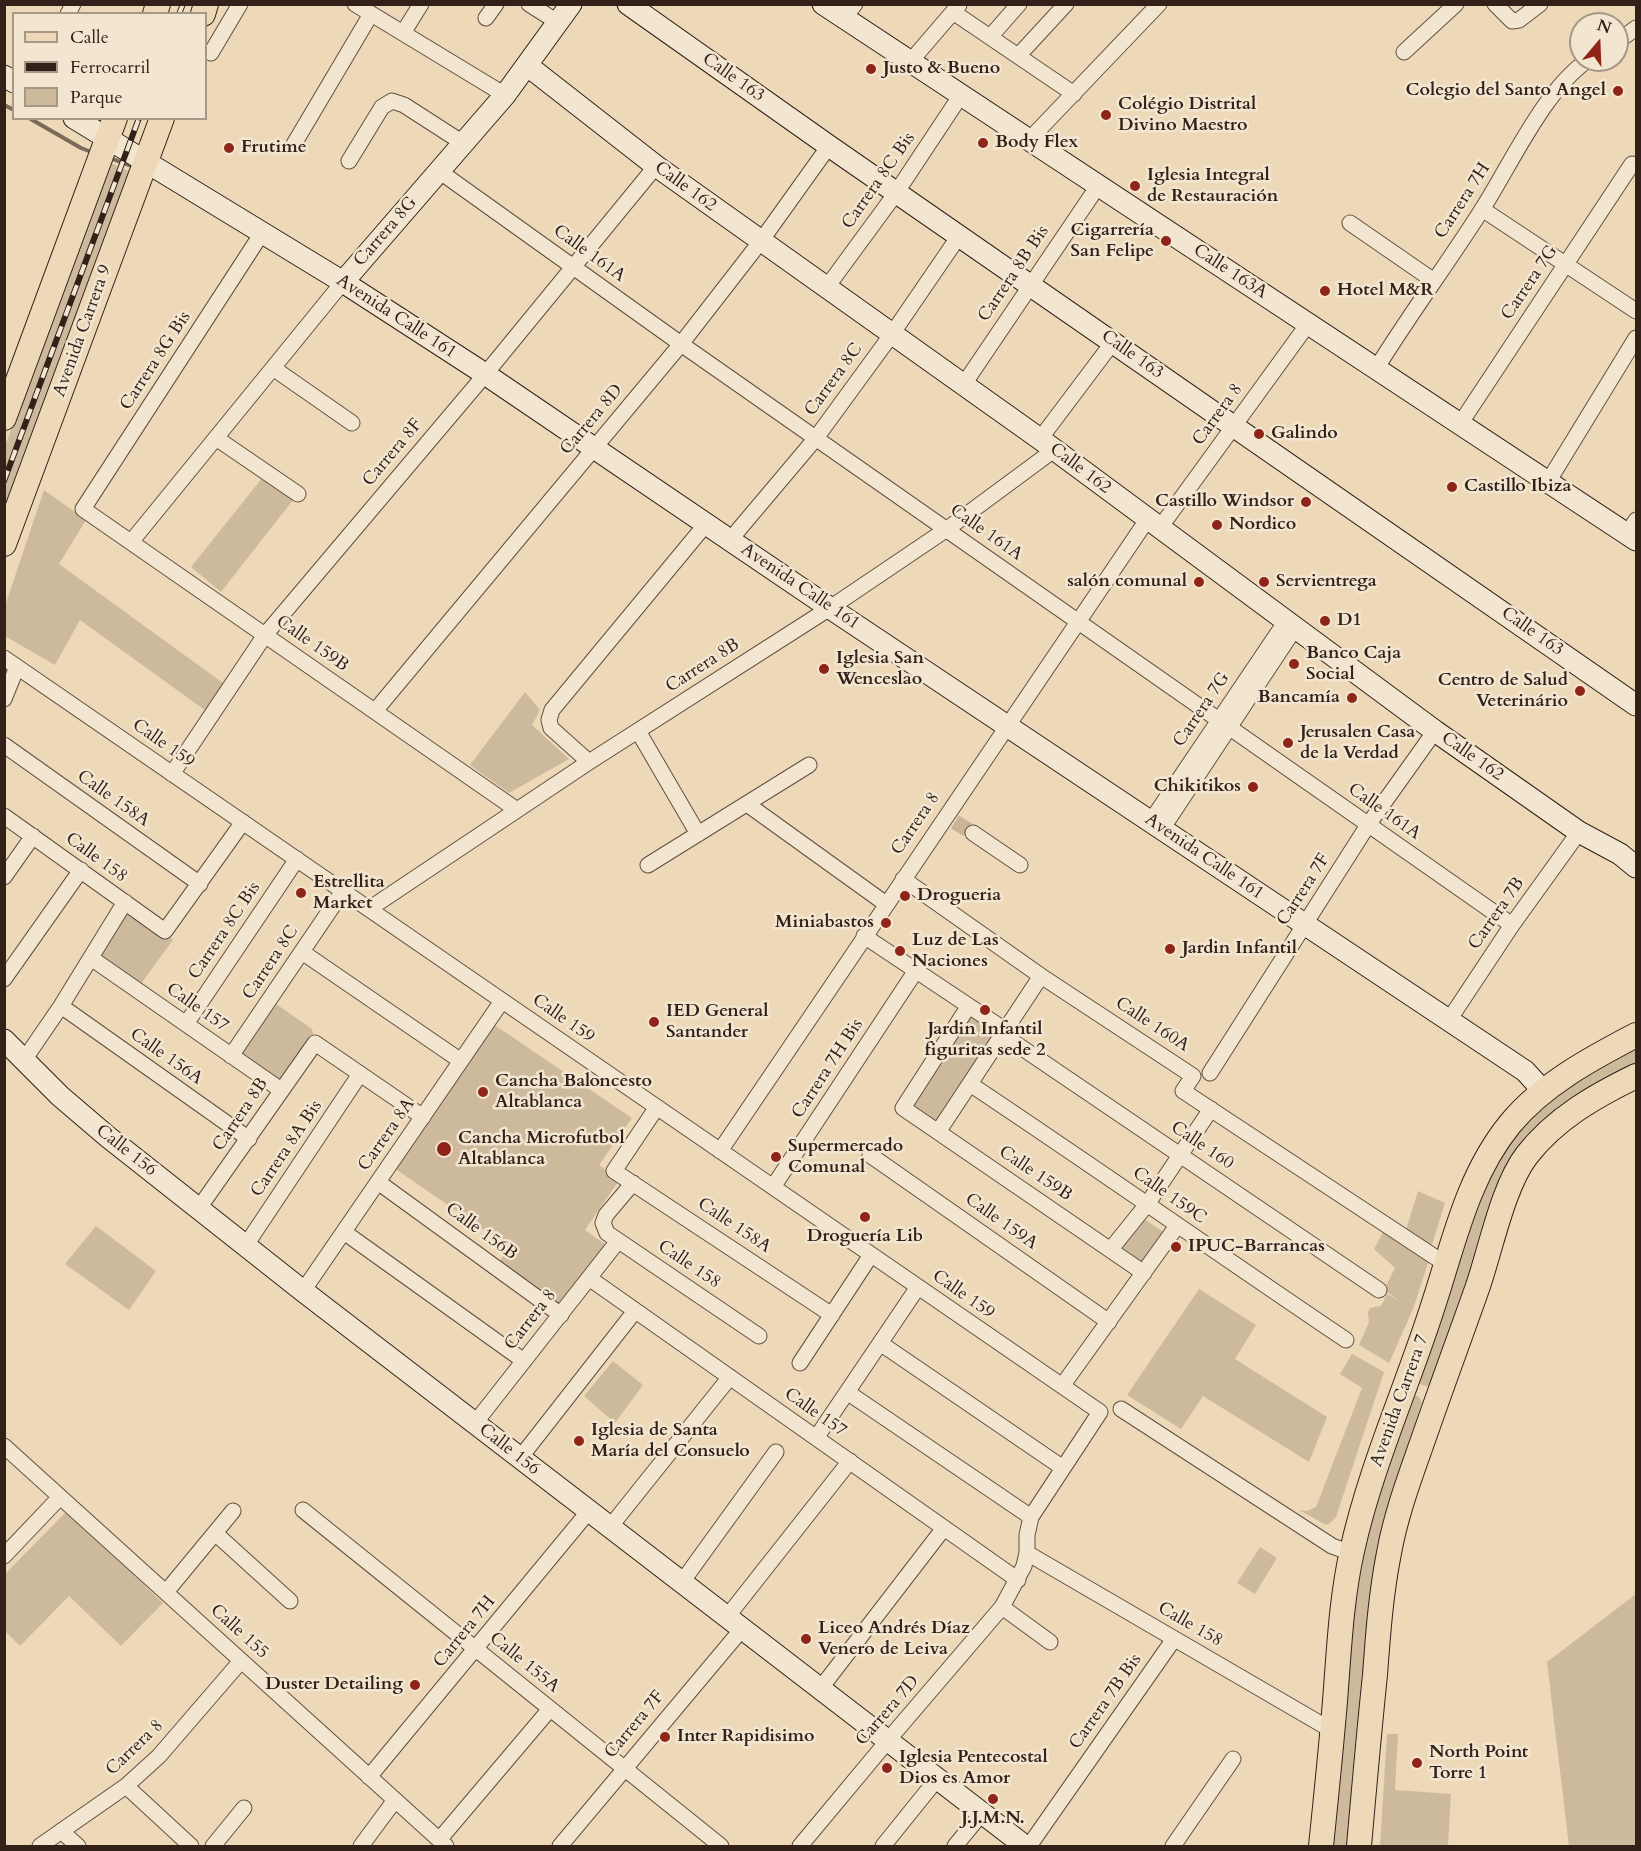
<!DOCTYPE html>
<meta charset="utf-8">
<style>
body{margin:0}
#map{position:relative;width:1641px;height:1851px;overflow:hidden;background:#edd9b8;font-family:Cardo,serif}
canvas{display:block}
.frame{position:absolute;inset:0;border:6px solid #322019;pointer-events:none}
.legend{position:absolute;left:12px;top:12px;width:195px;height:108px;box-sizing:border-box;background:#f3e6d1;border:2px solid #a69787;margin:0;padding:8px 10px;list-style:none;font-size:18px;color:#322019}
.legend li{display:flex;align-items:center;gap:12px;height:30px}
.legend b{width:30px;border:2px solid #a69787}
.north{position:absolute;left:1569px;top:12px;width:60px;height:60px;box-sizing:border-box;background:#f3e6d1;border:2px solid #a69787;border-radius:50%;rotate:19deg;font-size:16px;font-weight:700;line-height:24px;text-align:center;color:#322019}
.north::after{content:'';display:block;margin:auto;width:21px;height:27px;background:#8f2418;clip-path:polygon(50% 0,100% 100%,50% 72%,0 100%)}
</style>
<div id="map">
<canvas width="1641" height="1851"></canvas>
<div class="frame"></div>
<ul class="legend">
<li><b style="height:8px;background:#edd9b8"></b>Calle</li>
<li><b style="height:8px;background:#322019"></b>Ferrocarril</li>
<li><b style="height:16px;background:#cdba9d"></b>Parque</li>
</ul>
<div class="north">N</div>
</div>
<script>
const c = document.querySelector('canvas').getContext('2d');
c.lineJoin = 'round';
function paint(path, color) { c.fillStyle = color; c.fill(path, 'evenodd'); }
function strokePath(path, color, width, dash) { c.strokeStyle = color; c.lineWidth = width; c.lineCap = dash ? 'butt' : 'round'; c.setLineDash(dash || []); c.stroke(path); }
function drawText(font, color, halo, rows, align = 'center') {
  c.font = font + ' Cardo,serif'; c.lineWidth = 5; c.setLineDash([]); c.textBaseline = 'middle'; c.strokeStyle = halo; c.fillStyle = color; for (const [text, x, y, turn = 0] of rows) {
    c.save(); c.translate(x, y); c.rotate((+turn || 0) * Math.PI / 180); c.textAlign = isNaN(turn) ? turn : align; if (halo) c.strokeText(text, 0, 0); c.fillText(text, 0, 0); c.restore();
  }
}
paint(new Path2D(`
 M 111,163 L 130,172 L 5,507 L 5,446 Z
 M 263,477 L 293,500 L 221,592 L 191,567 Z
 M 44,490 L 86,520 L 59,564 L 223,683 L 206,711 L 80,620 L 55,665 L 5,636 L 5,606 Z
 M 525,692 L 540,710 L 532,725 L 569,759 L 509,793 L 470,765 Z
 M 126,909 L 173,940 L 140,985 L 99,955 Z
 M 269,999 L 312,1029 L 315,1043 L 281,1090 L 231,1056 Z
 M 966,1012 L 997,1033 L 938,1122 L 909,1104 L 936,1061 L 947,1067 L 935,1059 Z
 M 493,1024 L 632,1118 L 599,1165 L 620,1179 L 585,1230 L 606,1245 L 562,1309 L 497,1265 L 509,1247 L 394,1168 Z
 M 1636,1044 L 1636,1062 L 1575,1097 L 1551,1114 L 1526,1138 L 1429,1387 L 1416,1383 L 1486,1175 L 1516,1133 L 1551,1096 Z
 M 1418,1191 L 1445,1203 L 1431,1248 L 1405,1233 Z
 M 1138,1215 L 1168,1235 L 1146,1269 L 1116,1249 Z
 M 1387,1225 L 1431,1254 L 1413,1309 L 1389,1363 L 1359,1345 L 1369,1322 L 1368,1312 L 1370,1308 L 1381,1306 L 1387,1294 L 1400,1301 L 1384,1290 L 1395,1268 L 1374,1249 Z
 M 96,1226 L 156,1271 L 129,1310 L 65,1264 Z
 M 1199,1289 L 1256,1325 L 1235,1359 L 1327,1417 L 1309,1462 L 1203,1396 L 1181,1429 L 1127,1395 Z
 M 1352,1354 L 1384,1372 L 1336,1517 L 1330,1523 L 1326,1525 L 1299,1510 L 1307,1511 L 1316,1507 L 1362,1388 L 1340,1374 Z
 M 613,1361 L 643,1385 L 615,1423 L 584,1396 Z
 M 1412,1396 L 1418,1396 L 1422,1402 L 1395,1484 L 1349,1846 L 1331,1846 L 1353,1598 L 1370,1523 Z
 M 67,1511 L 163,1603 L 121,1646 L 69,1596 L 20,1646 L 5,1631 L 4,1575 Z
 M 1260,1547 L 1277,1558 L 1255,1594 L 1237,1583 Z
 M 1636,1594 L 1636,1846 L 1569,1846 L 1547,1662 Z
 M 1387,1734 L 1398,1734 L 1395,1790 L 1451,1794 L 1448,1846 L 1392,1845 L 1380,1846 Z`), '#cdba9d');
strokePath(new Path2D(`
 M 4,105 L 14,110
 M 29,118 L 81,148 L 94,153
 M 110,158 L 134,167`), '#7c6958', 4);
strokePath(new Path2D(`
 M 955,822 L 973,833`), '#c8b498', 15, [15, 8]);
const street = new Path2D(`
 M 355,4 L 505,95
 M 529,4 L 559,23
 M 1495,4 L 1512,21 L 1519,20 L 1540,4
 M 953,12 L 1074,94
 M 68,14 L 73,4
 M 486,18 L 496,4
 M 844,18 L 855,4
 M 403,33 L 421,4
 M 990,37 L 1019,4
 M 1617,42 L 1636,28
 M 1404,52 L 1456,4
 M 211,53 L 240,4
 M 1018,56 L 1066,4
 M 910,62 L 959,5
 M 1029,140 L 1159,4
 M 294,144 L 371,14
 M 349,161 L 382,107 L 392,101 L 404,105 L 463,143
 M 439,171 L 681,344 L 1512,925
 M 1482,209 L 1636,311
 M 1350,223 L 1434,281
 M 262,233 L 83,509 L 517,810
 M 827,287 L 896,193 L 961,95
 M 273,368 L 352,423
 M 1376,369 C 1410,314 1448,263 1483,208 C 1511,164 1545,89 1588,60
 M 964,384 L 1098,186
 M 1460,424 L 1632,164
 M 216,438 L 298,494
 M 1040,439 L 1113,342
 M 1548,482 L 1636,338
 M 1159,529 L 1308,324
 M 1627,534 L 1636,520
 M 730,540 L 816,438 L 892,334 L 959,236
 M 131,542 L 343,282
 M 4,658 L 1100,1412 L 1031,1517 L 1027,1535 L 1027,1553 L 1024,1566 L 1002,1607 L 895,1732 L 800,1846
 M 4,699 L 17,667
 M 375,711 L 681,344 L 761,241 L 829,146
 M 638,731 L 698,834
 M 4,745 L 200,884
 M 589,762 L 551,728 L 549,720 L 552,710 L 706,524
 M 172,774 L 265,635 L 478,383 L 656,166
 M 747,804 L 886,904
 M 4,816 L 165,931 L 243,822
 M 1151,821 L 1286,621
 M 1162,829 L 1295,628
 M 973,833 L 1020,865
 M 648,865 L 809,765
 M 4,877 L 33,836
 M 903,879 L 1041,976 L 1193,1076 L 1183,1091 L 1447,1265
 M 369,909 L 589,762 L 830,608 L 947,529 L 1054,450
 M 864,936 L 1005,1030
 M 302,952 L 461,1061
 M 91,958 L 281,1090
 M 4,979 L 81,870
 M 61,1006 L 249,1139
 M 968,1007 L 903,1108 L 1144,1273
 M 1449,1020 L 1512,925 L 1579,832
 M 186,1024 L 297,859
 M 1003,1035 L 1379,1290
 M 231,1056 L 343,891
 M 24,1060 L 61,1006 L 125,902
 M 1210,1073 L 1368,825 L 1435,731
 M 970,1084 C 1096,1168 1220,1255 1346,1340
 M 657,1107 L 614,1171 L 832,1315
 M 938,1132 L 1041,976
 M 720,1151 L 1147,520
 M 870,1155 L 1109,1322
 M 378,1182 L 561,1315
 M 633,1183 L 606,1215 L 603,1223 L 607,1233 L 759,1336
 M 773,1187 L 915,972
 M 199,1208 L 315,1043 L 423,1117
 M 344,1232 L 524,1361
 M 246,1245 L 360,1074
 M 1111,1249 L 1148,1203 L 1211,1109
 M 589,1278 L 1018,1580
 M 303,1291 L 502,1001
 M 880,1343 L 1063,1468
 M 800,1363 L 871,1255
 M 1062,1386 L 1177,1226
 M 847,1392 L 1031,1517
 M 1121,1409 L 1332,1546 L 1351,1553
 M 475,1423 L 618,1241
 M 816,1438 L 918,1287
 M 4,1446 L 446,1846
 M 520,1458 L 635,1311
 M 303,1510 L 721,1846
 M 610,1527 L 730,1377
 M 215,1533 L 290,1601
 M 1027,1553 L 1333,1731
 M 4,1556 L 60,1497
 M 682,1582 L 776,1452
 M 166,1592 L 233,1511
 M 1002,1607 L 1050,1642
 M 727,1617 L 850,1461
 M 820,1689 L 944,1528
 M 369,1777 L 589,1511
 M 126,1786 L 191,1846
 M 61,1831 L 78,1846
 M 439,1840 L 550,1709
 M 40,1846 L 126,1786 L 159,1756 L 241,1661
 M 213,1846 L 244,1808
 M 361,1846 L 395,1800
 M 560,1846 L 742,1629
 M 883,1846 L 937,1779
 M 955,1846 L 982,1813
 M 1029,1846 L 1174,1639
 M 1173,1846 L 1233,1759`);
const secondary = new Path2D(`
 M 628,4 L 829,146 L 1636,705
 M 823,4 L 1636,540
 M 528,66 L 656,166 L 1040,439 L 1435,731 L 1579,832 L 1620,854 L 1636,867
 M 4,76 L 14,82
 M 74,118 L 343,282 L 485,374 L 830,608 L 1525,1071 L 1536,1083 L 1540,1094
 M 343,282 L 505,95 L 571,4
 M 4,1040 L 60,1096 L 108,1137 L 303,1291 L 1025,1846`);
const primary = new Path2D(`
 M 155,14 L 158,4
 M 203,14 L 206,4
 M 4,418 L 115,118
 M 4,544 L 162,118
 M 1321,1846 C 1326,1798 1331,1749 1335,1701 C 1339,1651 1341,1600 1352,1551 C 1370,1469 1405,1392 1431,1312 C 1453,1247 1466,1178 1510,1124 C 1543,1084 1592,1058 1636,1035
 M 1359,1846 C 1364,1789 1369,1732 1375,1675 C 1378,1634 1381,1593 1389,1553 C 1396,1514 1410,1477 1423,1440 C 1441,1388 1460,1337 1478,1286 C 1491,1248 1503,1186 1527,1155 C 1556,1118 1595,1096 1636,1076`);
strokePath(street, '#614e41', 17);
strokePath(secondary, '#322019', 23);
strokePath(primary, '#322019', 26);
strokePath(street, '#f3e6d1', 15);
strokePath(secondary, '#f3e6d1', 21);
strokePath(primary, '#edd9b8', 24);
const rail = new Path2D(`
 M 179,14 L 183,4
 M 4,481 L 139,118`);
strokePath(rail, '#322019', 6);
strokePath(rail, '#f3e6d1', 4, [11]);
for (const [x, y, r, color] of [
 [871,69,6,"#8f2418"],
 [1618,91,6,"#8f2418"],
 [1106,115,6,"#8f2418"],
 [983,143,6,"#8f2418"],
 [229,148,6,"#8f2418"],
 [1135,186,6,"#8f2418"],
 [1166,241,6,"#8f2418"],
 [1325,291,6,"#8f2418"],
 [1259,434,6,"#8f2418"],
 [1452,487,6,"#8f2418"],
 [1306,502,6,"#8f2418"],
 [1217,525,6,"#8f2418"],
 [1199,582,6,"#8f2418"],
 [1264,582,6,"#8f2418"],
 [1325,621,6,"#8f2418"],
 [1294,664,6,"#8f2418"],
 [824,669,6,"#8f2418"],
 [1580,691,6,"#8f2418"],
 [1352,698,6,"#8f2418"],
 [1288,743,6,"#8f2418"],
 [1253,787,6,"#8f2418"],
 [301,893,6,"#8f2418"],
 [905,896,6,"#8f2418"],
 [886,923,6,"#8f2418"],
 [1170,949,6,"#8f2418"],
 [900,951,6,"#8f2418"],
 [985,1010,6,"#8f2418"],
 [654,1022,6,"#8f2418"],
 [483,1092,6,"#8f2418"],
 [444,1149,8,"#8f2418"],
 [776,1157,6,"#8f2418"],
 [865,1217,6,"#8f2418"],
 [1176,1247,6,"#8f2418"],
 [579,1441,6,"#8f2418"],
 [806,1639,6,"#8f2418"],
 [415,1685,6,"#8f2418"],
 [665,1737,6,"#8f2418"],
 [1417,1763,6,"#8f2418"],
 [887,1768,6,"#8f2418"],
 [993,1799,6,"#8f2418"]
]) { const dot = new Path2D(); dot.arc(x, y, r, 0, 2 * Math.PI); c.fillStyle = color; c.fill(dot); strokePath(dot, '#f3e6d1', 2); }
drawText('bold 18px', '#322019', '#f3e6d1', [
 ["Justo & Bueno",883,69],
 ["Colegio del Santo Angel",1606,91,"right"],
 ["Colégio Distrital",1118,105],
 ["Divino Maestro",1118,126],
 ["Body Flex",995,143],
 ["Frutime",241,148],
 ["Iglesia Integral",1147,176],
 ["de Restauración",1147,197],
 ["Cigarrería",1154,231,"right"],
 ["San Felipe",1154,252,"right"],
 ["Hotel M&R",1337,291],
 ["Galindo",1271,434],
 ["Castillo Ibiza",1464,487],
 ["Castillo Windsor",1294,502,"right"],
 ["Nordico",1229,525],
 ["salón comunal",1187,582,"right"],
 ["Servientrega",1276,582],
 ["D1",1337,621],
 ["Banco Caja",1306,654],
 ["Social",1306,675],
 ["Iglesia San",836,659],
 ["Wenceslao",836,680],
 ["Centro de Salud",1568,681,"right"],
 ["Veterinário",1568,702,"right"],
 ["Bancamía",1340,698,"right"],
 ["Jerusalen Casa",1300,733],
 ["de la Verdad",1300,754],
 ["Chikitikos",1241,787,"right"],
 ["Estrellita",313,883],
 ["Market",313,904],
 ["Drogueria",917,896],
 ["Miniabastos",874,923,"right"],
 ["Luz de Las",912,941],
 ["Naciones",912,962],
 ["Jardin Infantil",1182,949],
 ["IED General",666,1012],
 ["Santander",666,1033],
 ["Jardin Infantil",985,1030,"center"],
 ["figuritas sede 2",985,1051,"center"],
 ["Cancha Baloncesto",495,1082],
 ["Altablanca",495,1103],
 ["Cancha Microfutbol",458,1139],
 ["Altablanca",458,1160],
 ["Supermercado",788,1147],
 ["Comunal",788,1168],
 ["Droguería Lib",865,1237,"center"],
 ["IPUC-Barrancas",1188,1247],
 ["Iglesia de Santa",591,1431],
 ["María del Consuelo",591,1452],
 ["Liceo Andrés Díaz",818,1629],
 ["Venero de Leiva",818,1650],
 ["Duster Detailing",403,1685,"right"],
 ["Inter Rapidisimo",677,1737],
 ["North Point",1429,1753],
 ["Torre 1",1429,1774],
 ["Iglesia Pentecostal",899,1758],
 ["Dios es Amor",899,1779],
 ["J.J.M.N.",993,1819,"center"]
], 'left');
drawText('18px', '#322019', '#f3e6d1', [
 ["Calle 163",733,78,35],
 ["Carrera 8C Bis",879,181,-55],
 ["Calle 162",685,187,36],
 ["Carrera 7H",1463,201,-57],
 ["Carrera 8G",386,232,-49],
 ["Calle 161A",589,254,36],
 ["Calle 163A",1230,272,33],
 ["Carrera 8B Bis",1014,274,-56],
 ["Carrera 7G",1530,283,-56],
 ["Avenida Calle 161",396,317,33],
 ["Avenida Carrera 9",83,331,-70],
 ["Calle 163",1132,355,35],
 ["Carrera 8G Bis",156,361,-57],
 ["Carrera 8C",834,380,-54],
 ["Carrera 8",1218,415,-54],
 ["Carrera 8D",592,420,-50],
 ["Carrera 8F",393,453,-50],
 ["Calle 162",1080,469,37],
 ["Calle 161A",986,533,35],
 ["Avenida Calle 161",800,587,34],
 ["Calle 163",1532,632,35],
 ["Calle 159B",312,644,35],
 ["Carrera 8B",703,666,-33],
 ["Carrera 7G",1202,710,-56],
 ["Calle 159",163,744,35],
 ["Calle 162",1472,757,35],
 ["Calle 158A",113,799,35],
 ["Calle 161A",1384,812,35],
 ["Carrera 8",916,824,-56],
 ["Avenida Calle 161",1204,857,34],
 ["Calle 158",96,858,36],
 ["Carrera 7F",1304,890,-57],
 ["Carrera 7B",1497,914,-55],
 ["Carrera 8C Bis",225,931,-56],
 ["Carrera 8C",271,963,-56],
 ["Calle 157",197,1008,35],
 ["Calle 159",563,1019,35],
 ["Calle 160A",1152,1025,33],
 ["Calle 156A",166,1057,35],
 ["Carrera 7H Bis",828,1069,-57],
 ["Carrera 8B",241,1115,-56],
 ["Carrera 8A",387,1135,-55],
 ["Calle 160",1202,1146,34],
 ["Carrera 8A Bis",287,1149,-56],
 ["Calle 156",126,1151,38],
 ["Calle 159B",1035,1174,34],
 ["Calle 159C",1169,1196,35],
 ["Calle 159A",1001,1222,35],
 ["Calle 158A",734,1226,34],
 ["Calle 156B",481,1232,36],
 ["Calle 158",689,1265,34],
 ["Calle 159",963,1295,35],
 ["Carrera 8",531,1320,-52],
 ["Avenida Carrera 7",1400,1401,-70],
 ["Calle 157",815,1413,35],
 ["Calle 156",509,1450,38],
 ["Calle 158",1190,1625,30],
 ["Calle 155",239,1632,42],
 ["Carrera 7H",465,1632,-51],
 ["Calle 155A",524,1663,39],
 ["Carrera 7B Bis",1106,1702,-55],
 ["Carrera 7D",888,1711,-49],
 ["Carrera 7F",635,1725,-50],
 ["Carrera 8",135,1748,-44]
]);
</script>
